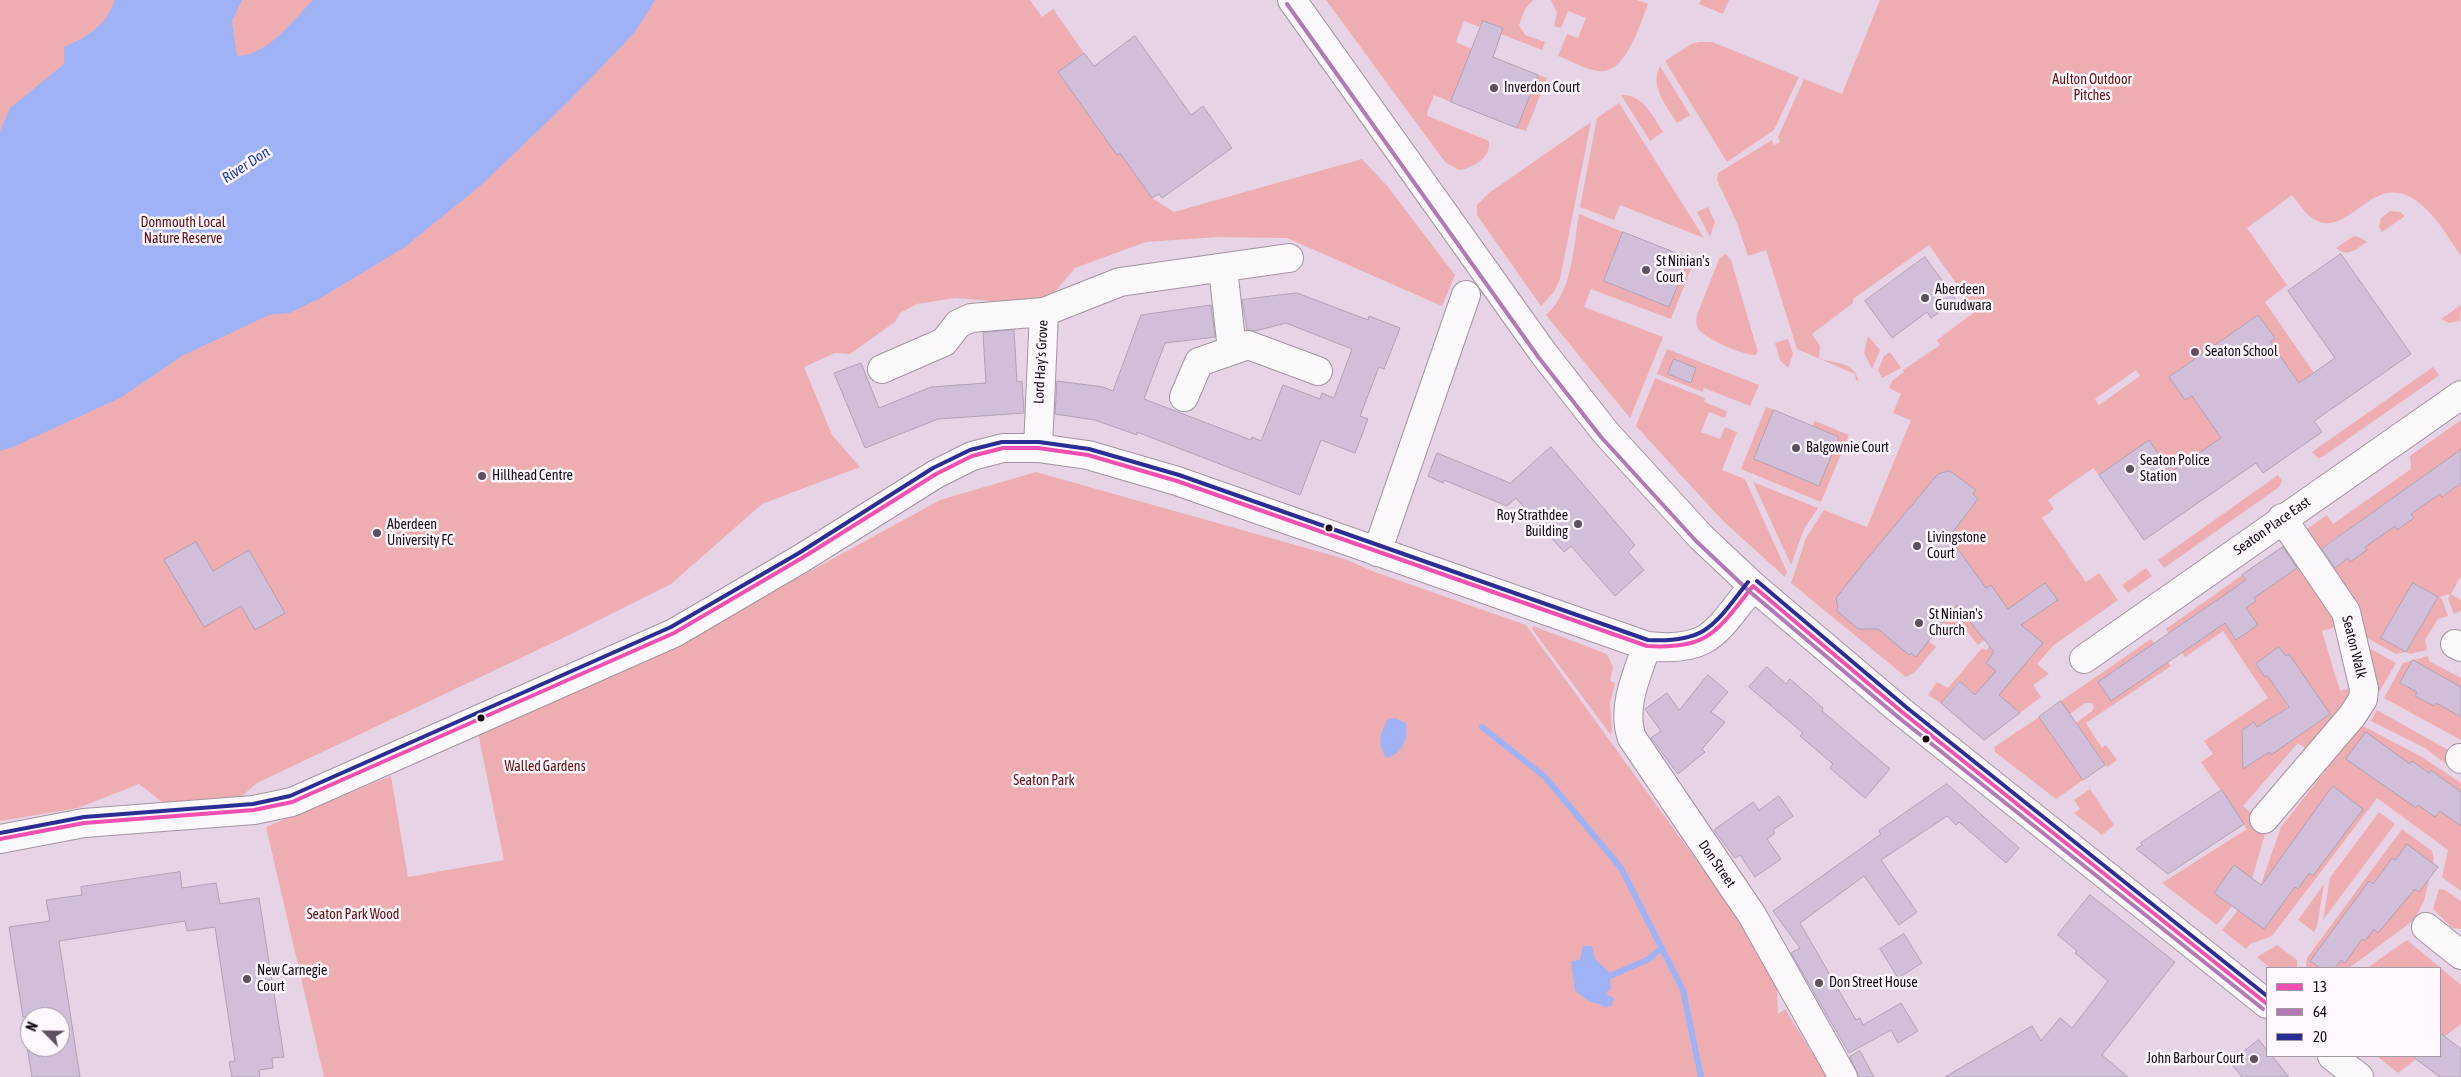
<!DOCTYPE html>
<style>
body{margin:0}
#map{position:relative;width:2461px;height:1077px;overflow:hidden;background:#e7d3e6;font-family:"Asap Condensed",sans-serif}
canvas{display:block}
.legend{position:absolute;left:2266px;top:967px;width:175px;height:90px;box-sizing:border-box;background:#fef7fe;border:1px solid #a198a1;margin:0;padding:6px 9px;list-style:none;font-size:15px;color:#160a16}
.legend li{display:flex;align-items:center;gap:10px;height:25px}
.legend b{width:25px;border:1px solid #a198a1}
.north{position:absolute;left:20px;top:1007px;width:50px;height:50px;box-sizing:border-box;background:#fef7fe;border:1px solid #a198a1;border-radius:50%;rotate:293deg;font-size:14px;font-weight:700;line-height:20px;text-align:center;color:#160a16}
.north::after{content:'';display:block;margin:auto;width:18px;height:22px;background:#5f505f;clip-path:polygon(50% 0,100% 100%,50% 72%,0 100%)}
</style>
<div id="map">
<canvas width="2461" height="1077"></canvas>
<ul class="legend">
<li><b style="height:6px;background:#f24fb0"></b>13</li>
<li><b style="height:6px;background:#b17ab5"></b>64</li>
<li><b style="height:6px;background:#2a2d93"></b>20</li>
</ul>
<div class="north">N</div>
</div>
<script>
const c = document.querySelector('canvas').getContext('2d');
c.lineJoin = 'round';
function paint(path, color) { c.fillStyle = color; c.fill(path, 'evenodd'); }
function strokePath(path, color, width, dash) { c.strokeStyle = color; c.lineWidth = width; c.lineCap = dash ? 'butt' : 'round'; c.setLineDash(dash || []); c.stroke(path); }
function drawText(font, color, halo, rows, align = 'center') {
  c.font = font + ' "Asap Condensed",sans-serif'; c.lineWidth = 5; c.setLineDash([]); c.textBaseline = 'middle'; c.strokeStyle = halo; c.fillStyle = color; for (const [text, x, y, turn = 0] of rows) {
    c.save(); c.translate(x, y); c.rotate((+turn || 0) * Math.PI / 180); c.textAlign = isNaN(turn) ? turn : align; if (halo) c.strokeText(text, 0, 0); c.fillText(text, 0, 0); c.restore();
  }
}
paint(new Path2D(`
 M 0,0 L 1030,0 L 1042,17 L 1053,9 L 1084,53 L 1058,72 L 1117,155 L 1120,153 L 1152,198 L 1174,212 L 1362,159 L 1388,187 L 1455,275 L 1442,306 L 1287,238 L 1218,237 L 1146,242 L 1075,268 L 1049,299 L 1002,302 L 955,298 L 917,304 L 900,313 L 895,322 L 850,354 L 835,353 L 804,367 L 832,435 L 860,467 L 762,504 L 671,584 L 567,636 L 257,783 L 234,803 L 170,808 L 139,784 L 78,808 L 0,821 Z
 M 1326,0 L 1533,0 L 1525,9 L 1519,25 L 1525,35 L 1545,42 L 1542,50 L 1501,34 L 1503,28 L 1483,21 L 1480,27 L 1464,21 L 1456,42 L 1472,49 L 1451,102 L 1434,95 L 1427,113 L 1428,116 L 1489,141 C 1491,158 1473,168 1459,170 L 1445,162 Z
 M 1551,0 L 1637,0 L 1648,4 C 1640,24 1626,75 1598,71 C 1584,69 1570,60 1558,56 L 1567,34 L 1578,38 L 1586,18 L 1568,11 L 1561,28 L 1554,26 L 1557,13 Z
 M 1701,0 L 1729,0 L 1723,14 L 1699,4 Z
 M 1880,0 L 2461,0 L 2461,256 C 2447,236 2434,211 2412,198 C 2370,173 2347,242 2312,218 C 2304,213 2298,202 2292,195 L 2247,228 L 2287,285 L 2265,302 L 2314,373 L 2299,383 L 2270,342 L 2274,338 L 2258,315 L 2169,377 L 2185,400 L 2192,396 L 2221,438 L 2171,472 L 2149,440 L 2099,475 L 2093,468 L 2048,500 L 2054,509 L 2042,518 L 2086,582 L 2099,573 L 2118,600 L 2054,645 L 2037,664 L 2049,674 L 2033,685 L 2041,697 L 2020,713 L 1985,684 L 1975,695 L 1959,681 L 1941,703 L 1928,695 L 1937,682 L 1948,688 L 1982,648 L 1986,650 L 1995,640 L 1990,636 L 1978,645 L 1962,625 L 1952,629 L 1940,620 L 1925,638 L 1936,647 L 1914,673 L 1906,677 L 1791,583 L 1806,538 L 1824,510 L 1867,527 L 1911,420 L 1893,413 L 1901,394 L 1889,388 L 1892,381 L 1904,372 L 1903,370 L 1940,345 L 1937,340 L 1976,311 L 1929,245 L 1853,299 L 1853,303 L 1812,334 L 1820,346 L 1819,358 C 1836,365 1854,360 1859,382 L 1856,380 L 1855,374 L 1797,349 L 1766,250 L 1748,256 L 1737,223 L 1717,180 L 1718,173 L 1772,140 L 1774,145 L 1780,142 L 1778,137 L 1804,79 L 1842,94 ZM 2136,370 L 2140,376 L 2099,405 L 2095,399 Z
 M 1699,42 L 1712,42 L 1799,77 L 1774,130 L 1727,162 L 1665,61 L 1691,44 Z
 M 1660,66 L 1690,115 L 1677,123 C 1667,106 1649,87 1660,66 Z
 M 1538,75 L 1547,78 L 1526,131 L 1517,128 Z
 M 1621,95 C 1643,94 1653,116 1663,132 L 1650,141 Z
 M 1619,103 L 1704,238 L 1620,205 L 1614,220 L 1580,207 L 1597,118 Z
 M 1591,122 L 1560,279 L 1554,292 L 1541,306 L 1477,215 L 1477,205 L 1489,193 Z
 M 1708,207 L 1715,222 L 1710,237 L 1697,212 Z
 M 2390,211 L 2400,212 L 2405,216 L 2382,232 L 2379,227 L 2381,218 Z
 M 1579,214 L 1623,232 L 1604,281 L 1669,307 L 1689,258 L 1694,261 L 1671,319 L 1591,289 L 1584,307 L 1663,337 L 1630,418 L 1546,315 C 1573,291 1573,248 1579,214 Z
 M 2354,236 L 2359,237 L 2367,242 C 2356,249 2348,258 2336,248 Z
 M 1726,254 L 1731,260 L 1754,339 L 1758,351 L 1756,355 C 1745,356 1706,339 1699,330 C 1696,325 1696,321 1697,315 L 1719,259 Z
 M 2461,305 L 2460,321 L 2449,323 L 2441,319 Z
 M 1868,336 L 1880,350 L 1872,369 L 1864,353 Z
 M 1788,339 L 1793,354 L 1788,368 L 1780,360 L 1775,343 Z
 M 1667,349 L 1759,385 L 1750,406 L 1704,388 L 1703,392 L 1657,374 Z
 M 1890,352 L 1901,368 L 1882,378 L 1878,370 L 1884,356 Z
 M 2433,367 L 2439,375 L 2437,377 L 2322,457 L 2318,458 L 2312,452 Z
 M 1655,378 L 1705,398 L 1704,402 L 1727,411 L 1725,418 L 1709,412 L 1701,432 L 1720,439 L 1725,427 L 1737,432 L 1722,470 L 1745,479 L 1787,572 L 1785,577 L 1722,520 L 1636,426 Z
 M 1766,407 L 1774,410 L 1754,459 L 1812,426 L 1815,421 L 1849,435 L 1821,502 L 1741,469 Z
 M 2461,420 L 2461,450 L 2319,550 L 2305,530 L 2327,515 L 2333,524 L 2411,469 L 2410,456 Z
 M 1036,472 L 1345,559 L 1372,571 L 1526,625 L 1776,970 L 1778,1014 L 1785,1009 L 1827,1077 L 324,1077 L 266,827 L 391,776 L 408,877 L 504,860 L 478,733 L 661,653 L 940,500 Z
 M 2278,475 L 2282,481 L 2279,487 L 2164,568 L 2158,560 Z
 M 2461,479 L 2461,576 L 2451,594 L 2461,600 L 2461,611 L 2454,614 L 2448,599 L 2450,594 L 2439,597 L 2442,599 L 2448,616 L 2438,619 L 2425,640 L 2427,650 L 2410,654 L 2406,652 L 2396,654 L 2367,638 L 2359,610 L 2333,569 L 2348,558 L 2350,561 L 2367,550 L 2365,547 L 2394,526 L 2397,529 L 2414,518 L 2411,514 L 2440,493 L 2443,497 L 2459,485 ZM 2413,583 L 2438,597 L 2406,652 L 2381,637 Z
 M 1753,482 L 1818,508 L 1804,529 L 1791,565 Z
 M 2289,542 L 2338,619 L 2336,627 L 2322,631 L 2340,691 L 2354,687 L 2354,693 L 2311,753 L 2298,743 L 2243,806 L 2267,827 L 2252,879 L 2261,884 L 2281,827 L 2361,725 L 2422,757 L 2461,783 L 2461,891 L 2442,877 L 2448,850 L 2377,798 L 2272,936 L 2250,944 L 2246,949 L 2222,930 L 2238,910 L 2232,906 L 2217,925 L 2162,883 L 2247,829 L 2201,762 L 2213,754 L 2204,741 L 2268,698 L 2223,631 L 2185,657 L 2166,629 ZM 2279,647 L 2330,714 L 2271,754 L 2269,752 L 2243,769 L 2242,730 L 2254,722 L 2257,727 L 2288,707 L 2267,675 L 2264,676 L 2256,664 Z
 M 2146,568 L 2152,576 L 2128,593 L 2122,585 Z
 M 1533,626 L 1607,654 L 1613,667 L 1610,681 L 1615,683 L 1610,703 L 1612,733 L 1610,734 L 1532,629 Z
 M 2151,639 L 2171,666 L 2086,723 L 2102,748 L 2106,745 L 2117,760 L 2107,767 L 2076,723 L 2092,711 L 2094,707 L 2092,703 L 2085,703 L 2070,714 L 2061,701 Z
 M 2369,648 L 2396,663 L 2379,692 Z
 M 2428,656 L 2429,661 L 2461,678 L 2461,687 L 2413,660 L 2400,683 L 2417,692 L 2415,696 L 2434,706 L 2436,703 L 2461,717 L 2461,740 L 2384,698 L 2403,663 Z
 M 2377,710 L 2457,755 L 2450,767 L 2425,748 L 2371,721 Z
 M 2039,717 L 2083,780 L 2056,799 L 1995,752 L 1994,747 Z
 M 2090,789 L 2114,825 L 2102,835 L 2074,813 L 2080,809 L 2074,800 Z
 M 2379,812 L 2395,824 L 2323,920 L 2330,878 Z
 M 2402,829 L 2432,851 L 2434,858 L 2424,901 L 2414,920 L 2349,968 L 2306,968 L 2307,958 Z
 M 2324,884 L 2317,927 L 2314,932 L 2298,920 Z
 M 2439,889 L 2445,890 L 2461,901 L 2461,929 L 2452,928 L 2433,909 Z
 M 2407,940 L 2461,985 L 2461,1024 L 2440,1040 L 2440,968 L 2367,968 Z
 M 2277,945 L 2297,960 L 2297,968 L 2270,968 L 2257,957 Z
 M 2377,1056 L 2420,1056 L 2398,1073 Z`), '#eeaeb1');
paint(new Path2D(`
 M 115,0 L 242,0 L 232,21 L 237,56 C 269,55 292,21 313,0 L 655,0 L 635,32 L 567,103 L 481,185 L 405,247 L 319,299 L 289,313 L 269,315 L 182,356 L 122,397 L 13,447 L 0,451 L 0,131 L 10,108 L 64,64 L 64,47 C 88,37 106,25 115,0 Z
 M 1395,718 L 1406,723 C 1409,738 1402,755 1386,758 C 1377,741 1380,737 1387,720 Z
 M 1583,946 L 1592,946 L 1595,959 L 1609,972 L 1611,988 L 1606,994 L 1614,998 L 1612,1005 L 1606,1008 L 1600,1004 L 1590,1002 L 1575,991 L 1571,961 L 1580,960 Z`), '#a0b2f6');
strokePath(new Path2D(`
 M 1482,727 L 1545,777 L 1621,868 L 1683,990 L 1701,1077
 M 1610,976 L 1649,959 L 1661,948`), '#a0b2f6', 6);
const building = new Path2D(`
 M 1483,21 L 1503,28 L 1493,57 L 1538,75 L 1517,128 L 1451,102 Z
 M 1135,36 L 1191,115 L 1203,106 L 1232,148 L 1162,198 L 1159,194 L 1152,198 L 1120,153 L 1117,155 L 1058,72 L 1084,53 L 1094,66 Z
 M 1623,232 L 1689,258 L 1669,307 L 1604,281 Z
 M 2341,254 L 2411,354 L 2314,421 L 2322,432 L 2263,473 L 2256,463 L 2144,540 L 2099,475 L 2149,440 L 2171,472 L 2221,438 L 2192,396 L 2185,400 L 2169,377 L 2258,315 L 2275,338 L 2270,342 L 2299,383 L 2335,358 L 2288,291 Z
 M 1925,257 L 1956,300 L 1931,318 L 1927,312 L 1892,338 L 1865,301 Z
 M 1297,293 L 1368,320 L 1369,316 L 1400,328 L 1384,369 L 1379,367 L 1360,416 L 1368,419 L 1355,453 L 1321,440 L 1300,495 L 1137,432 L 1137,435 L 1095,420 L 1055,414 L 1057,381 L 1103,387 L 1113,391 L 1141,315 L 1211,305 L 1215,337 L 1165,343 L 1144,399 L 1251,440 L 1252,437 L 1261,441 L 1283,385 L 1320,399 L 1322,393 L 1334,398 L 1352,349 L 1286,323 L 1255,331 L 1247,330 L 1242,300 Z
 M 1014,330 L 1017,382 L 1022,381 L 1024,413 L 938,419 L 865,448 L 834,373 L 861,363 L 879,408 L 931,387 L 986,383 L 983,333 Z
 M 1674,359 L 1696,368 L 1691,383 L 1668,374 Z
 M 1774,410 L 1839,437 L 1819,486 L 1754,459 Z
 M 1551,447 L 1635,545 L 1628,552 L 1644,570 L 1615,596 L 1571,546 L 1564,552 L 1516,498 L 1507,506 L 1444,480 L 1443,483 L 1428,476 L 1437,453 L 1510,483 Z
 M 2461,450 L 2461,483 L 2442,497 L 2440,494 L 2425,504 L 2411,514 L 2414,518 L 2397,530 L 2395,526 L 2365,547 L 2367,550 L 2350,562 L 2348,558 L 2335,568 L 2322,549 Z
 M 1950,471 L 1976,490 L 1973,494 L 1978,499 L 1949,537 L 1986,588 L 1991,585 L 2008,609 L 2045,583 L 2058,600 L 2021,625 L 2043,643 L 1999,695 L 2020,713 L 1984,740 L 1941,703 L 1960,681 L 1975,695 L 1996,671 L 1986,663 L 1994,652 L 1957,605 L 1916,657 L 1911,653 L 1909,655 L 1878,629 L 1858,629 L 1836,610 L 1838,607 L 1836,598 L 1866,560 L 1938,474 Z
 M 196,542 L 213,571 L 249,550 L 285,613 L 255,630 L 241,606 L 204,627 L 164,560 Z
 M 2283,547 L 2297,568 L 2254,598 L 2256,601 L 2246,608 L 2258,625 L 2236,640 L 2225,623 L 2111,701 L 2098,682 L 2246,580 L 2242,575 Z
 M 2413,583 L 2438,597 L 2406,652 L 2381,638 Z
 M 2279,647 L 2286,656 L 2289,654 L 2330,714 L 2271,755 L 2269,752 L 2243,769 L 2242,730 L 2254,722 L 2257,727 L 2289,707 L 2267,675 L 2265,677 L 2256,664 Z
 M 2413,660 L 2461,687 L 2461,717 L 2436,703 L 2434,706 L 2415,696 L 2417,692 L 2400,683 Z
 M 1767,667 L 1786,684 L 1790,679 L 1823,708 L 1822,711 L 1890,769 L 1865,798 L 1830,768 L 1833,764 L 1800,736 L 1803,733 L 1749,687 Z
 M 1708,675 L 1728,692 L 1711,712 L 1725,722 L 1702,749 L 1705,752 L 1678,774 L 1651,738 L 1661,731 L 1645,709 L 1667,693 L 1679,710 Z
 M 2061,701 L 2105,765 L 2083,780 L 2039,717 Z
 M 2366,732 L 2410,764 L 2412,761 L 2429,773 L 2431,770 L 2461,792 L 2461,826 L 2440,811 L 2435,817 L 2418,805 L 2416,808 L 2346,759 Z
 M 1947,784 L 2019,848 L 2006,863 L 1959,822 L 1956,825 L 1947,816 L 1881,860 L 1917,912 L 1899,925 L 1864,876 L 1800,923 L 1856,1020 L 1860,1018 L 1863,1025 L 1901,1003 L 1918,1031 L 1898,1043 L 1891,1030 L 1849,1053 L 1791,953 L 1800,948 L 1773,911 L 1881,834 L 1879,831 Z
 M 2333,786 L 2363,809 L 2313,876 L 2309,873 L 2298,889 L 2295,887 L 2264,929 L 2214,893 L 2234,865 L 2261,885 Z
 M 2222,790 L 2244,824 L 2168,874 L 2136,849 L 2142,845 L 2141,843 Z
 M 1779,796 L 1793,816 L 1773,830 L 1775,833 L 1767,839 L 1781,859 L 1755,877 L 1740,855 L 1735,858 L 1714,830 L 1753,802 L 1759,810 Z
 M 2407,844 L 2438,867 L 2419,892 L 2415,889 L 2378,933 L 2374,929 L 2365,941 L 2362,939 L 2345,963 L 2341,960 L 2335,968 L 2320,968 L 2310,961 L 2369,881 L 2373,884 L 2392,858 L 2395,860 Z
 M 180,872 L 182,888 L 216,883 L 220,904 L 259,898 L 284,1057 L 272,1058 L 273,1068 L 259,1070 L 260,1077 L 232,1077 L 229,1062 L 235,1061 L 215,927 L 187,931 L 185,921 L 59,941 L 80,1077 L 32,1077 L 27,1047 L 60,1047 L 60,1017 L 23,1017 L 9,927 L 50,921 L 46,900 L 82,895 L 81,887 Z
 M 2090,895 L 2175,962 L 2102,1055 L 2128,1077 L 1945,1077 L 2032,1026 L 2041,1041 L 2060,1018 L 2072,1028 L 2090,1005 L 2108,981 L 2075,953 L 2077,951 L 2058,935 Z
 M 1904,934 L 1922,963 L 1898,978 L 1880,949 Z
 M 2440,1033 L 2461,1049 L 2461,1077 L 2440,1077 L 2412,1056 L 2440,1056 Z
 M 2259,1040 L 2267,1050 L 2267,1056 L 2272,1056 L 2289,1077 L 2242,1077 L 2230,1062 Z
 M 1860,1051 L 1874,1077 L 1859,1077 L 1850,1057 Z`);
paint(building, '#d1bfd9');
strokePath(building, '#aea2b2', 1);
const minor = new Path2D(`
 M 1223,268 L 1232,350
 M 882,369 L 944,342 L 958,324 L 971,318 L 1044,312
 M 1184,397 L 1199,362 L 1248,345 L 1318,371
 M 1038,448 L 1044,312 L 1120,282 L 1289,258
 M 1377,552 L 1466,295
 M 2455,644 L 2461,647
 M 1647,646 C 1637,674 1621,708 1632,738 L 1752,915 L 1843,1077
 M 2084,659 L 2461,395
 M 2460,758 L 2461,759
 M 2264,819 L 2352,716 L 2363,699 L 2364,689 L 2346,612 L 2282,518
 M 0,839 L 84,823 L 254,810 L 292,802 L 674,633 L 802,558 L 936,474 L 972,456 L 1003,448 L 1038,448 L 1088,455 L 1177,481 L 1647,646 C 1711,653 1716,631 1753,586
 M 2426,927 L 2461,955`);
const major = new Path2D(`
 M 1292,0 L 1544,354 L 1606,433 L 1701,537 L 1753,586 L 1902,712 L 2267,1004
 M 2332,1056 L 2359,1077`);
strokePath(minor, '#a394a3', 30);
strokePath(major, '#a394a3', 30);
strokePath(minor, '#fbf8fb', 28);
strokePath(major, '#fbf8fb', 28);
strokePath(new Path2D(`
 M 1753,586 L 1902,712 L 2267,1004
 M 0,839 L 84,823 L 254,810 L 292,802 L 674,633 L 802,558 L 936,474 L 972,456 L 1003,448 L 1038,448 L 1088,455 L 1177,481 L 1647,646 C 1709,650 1717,631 1753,586`), '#f24fb0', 4);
strokePath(new Path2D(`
 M 1287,4 L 1539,358 L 1601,437 L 1696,541 L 1749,591 L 1898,717 L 2263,1009`), '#b17ab5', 4);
strokePath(new Path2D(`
 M 1757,581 L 1906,707 L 2267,996
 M 0,833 L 84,817 L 253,804 L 290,796 L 671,627 L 799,553 L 933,468 L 970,450 L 1002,442 L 1039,442 L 1089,449 L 1179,475 L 1648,640 C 1707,643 1714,625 1748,582`), '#2a2d93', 4);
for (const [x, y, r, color] of [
 [1494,88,5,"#5f505f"],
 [1646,270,5,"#5f505f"],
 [1925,298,5,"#5f505f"],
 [2195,352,5,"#5f505f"],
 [1796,448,5,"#5f505f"],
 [2130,469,5,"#5f505f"],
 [482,476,5,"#5f505f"],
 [1578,524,5,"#5f505f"],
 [1329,528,4.5,"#160a16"],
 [377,533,5,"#5f505f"],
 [1917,546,5,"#5f505f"],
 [1919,623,5,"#5f505f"],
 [481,718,4.5,"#160a16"],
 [1926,739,4.5,"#160a16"],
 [247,979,5,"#5f505f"],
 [1819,983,5,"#5f505f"],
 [2254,1059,5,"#5f505f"]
]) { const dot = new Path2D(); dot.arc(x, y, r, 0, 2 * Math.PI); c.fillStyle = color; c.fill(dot); strokePath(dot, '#fef7fe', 2); }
drawText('14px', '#650f0f', '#fef7fe', [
 ["Aulton Outdoor",2092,80],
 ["Pitches",2092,96],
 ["Donmouth Local",183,223],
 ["Nature Reserve",183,239],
 ["Walled Gardens",545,767],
 ["Seaton Park",1044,781],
 ["Seaton Park Wood",353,915]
]);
drawText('14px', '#160a16', '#fef7fe', [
 ["Inverdon Court",1504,88],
 ["St Ninian's",1656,262],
 ["Court",1656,278],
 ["Aberdeen",1935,290],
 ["Gurudwara",1935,306],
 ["Seaton School",2205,352],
 ["Balgownie Court",1806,448],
 ["Seaton Police",2140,461],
 ["Station",2140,477],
 ["Hillhead Centre",492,476],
 ["Roy Strathdee",1568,516,"right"],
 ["Building",1568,532,"right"],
 ["Aberdeen",387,525],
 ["University FC",387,541],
 ["Livingstone",1927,538],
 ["Court",1927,554],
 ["St Ninian's",1929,615],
 ["Church",1929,631],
 ["New Carnegie",257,971],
 ["Court",257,987],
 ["Don Street House",1829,983],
 ["John Barbour Court",2244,1059,"right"]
], 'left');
drawText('14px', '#160a16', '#fef7fe', [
 ["Lord Hay's Grove",1041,362,-87],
 ["Seaton Place East",2272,526,-35],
 ["Seaton Walk",2354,647,76],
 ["Don Street",1717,864,55]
]);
drawText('italic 15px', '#1f3dbb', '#fef7fe', [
 ["River Don",246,165,-33]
]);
</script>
